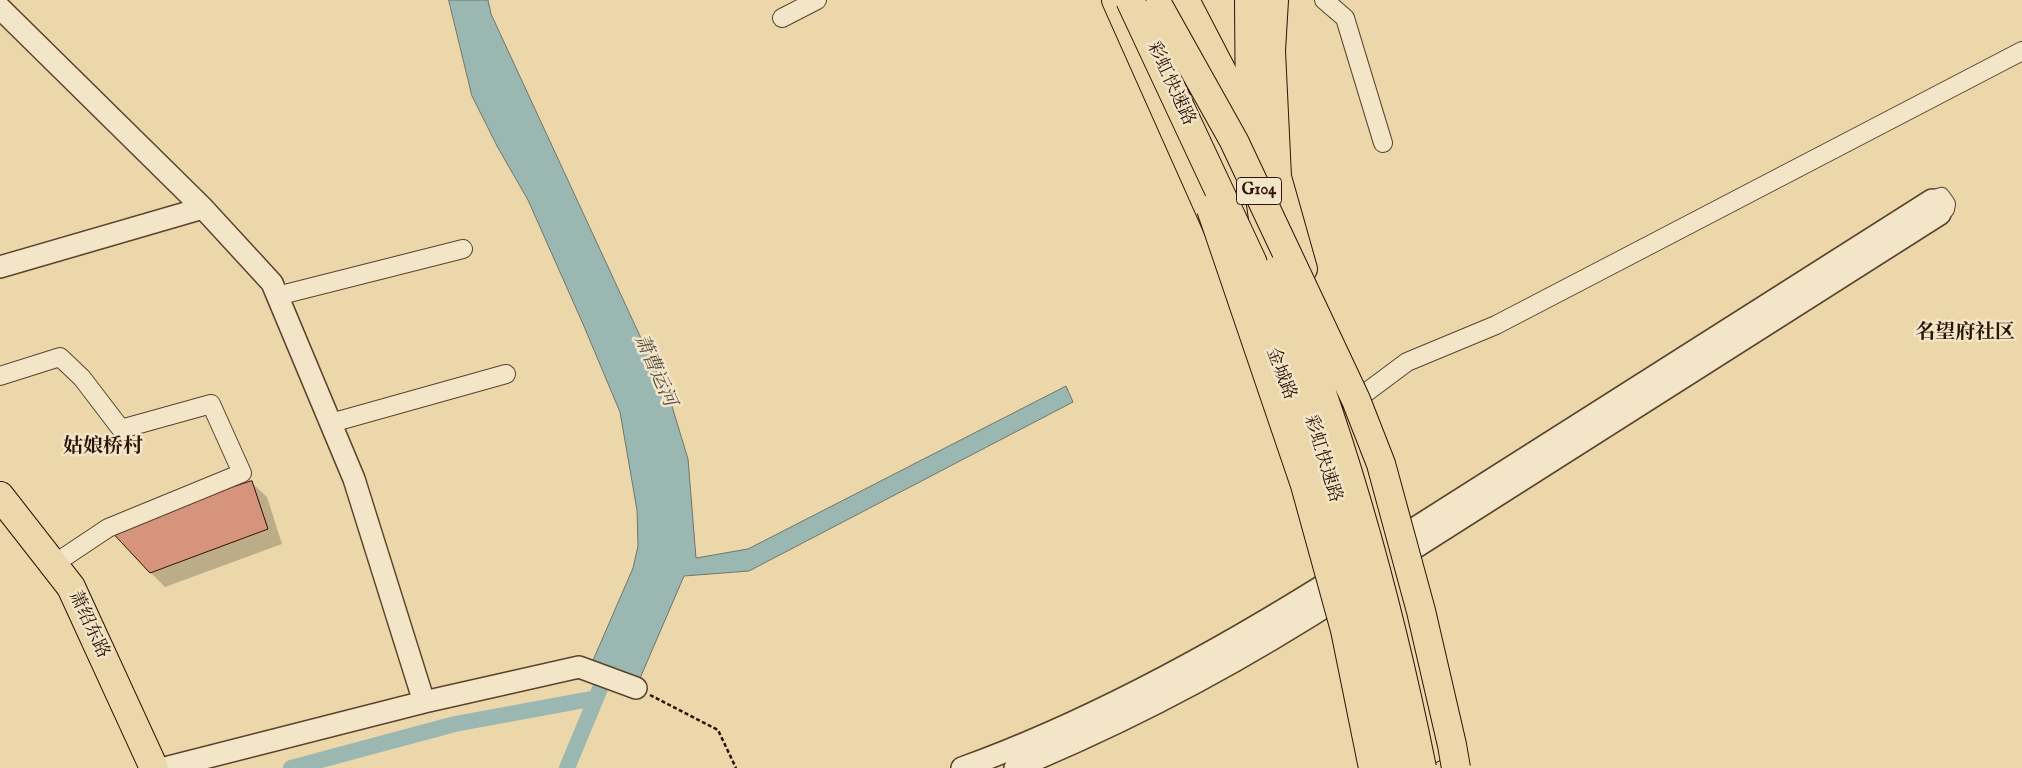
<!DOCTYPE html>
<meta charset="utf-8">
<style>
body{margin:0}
canvas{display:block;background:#ebd7aa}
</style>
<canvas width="2022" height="768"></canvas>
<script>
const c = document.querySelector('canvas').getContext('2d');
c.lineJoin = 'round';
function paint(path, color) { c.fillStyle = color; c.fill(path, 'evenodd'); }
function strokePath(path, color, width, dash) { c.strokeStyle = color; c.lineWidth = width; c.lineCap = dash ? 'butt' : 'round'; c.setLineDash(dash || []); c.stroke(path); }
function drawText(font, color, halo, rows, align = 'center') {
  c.font = font + ' "IM FELL English","Noto Serif SC",serif'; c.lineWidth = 5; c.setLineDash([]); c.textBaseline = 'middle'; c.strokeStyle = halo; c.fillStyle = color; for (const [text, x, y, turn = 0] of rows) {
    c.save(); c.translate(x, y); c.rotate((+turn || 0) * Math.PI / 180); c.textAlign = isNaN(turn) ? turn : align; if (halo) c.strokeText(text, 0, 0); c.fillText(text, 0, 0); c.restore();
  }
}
const water = new Path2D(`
 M 449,0 L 488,0 L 491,14 L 671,403 L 688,459 L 696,558 L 748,549 L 1066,386 L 1073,402 L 749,571 L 684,576 L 638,683 L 591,665 L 633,568 L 638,546 L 637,510 L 620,412 L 583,324 L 528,200 L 497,146 L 472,96 Z`);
paint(water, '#9ab8b1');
strokePath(water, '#6f756b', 1);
paint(new Path2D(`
 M 252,483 L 267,497 L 282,544 L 165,587 L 150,572 Z`), '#0003');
strokePath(new Path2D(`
 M 291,768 L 455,724 L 596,698
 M 567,768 L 609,667`), '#9ab8b1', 16);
const building = new Path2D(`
 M 252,481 L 268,529 L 150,573 L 108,528 Z`);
paint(building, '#d6947c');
strokePath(building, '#2f1102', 1);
const minor = new Path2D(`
 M 1324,0 L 1345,18 L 1383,143
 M 782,18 L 817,0
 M 1932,200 L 1941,197 L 1946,204 L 1945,209 L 1940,214
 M 277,296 L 463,249
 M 0,376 L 60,357 L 82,378 L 121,429 L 211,404 L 242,473 L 108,528 L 54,564
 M 1356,400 L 1407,362 L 1496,325 L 2022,51
 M 331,423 L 506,374`);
const tertiary = new Path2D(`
 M 0,8 L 203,208
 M 0,267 L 203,208 L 272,283 L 354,479 L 424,702
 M 1390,544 L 1932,200
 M 1394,561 L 1940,214
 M 165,768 L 424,702 L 579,667 L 636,688
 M 962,768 C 1095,720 1223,649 1343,573
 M 1015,768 C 1132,720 1242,661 1348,592`);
const primary = new Path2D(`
 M 1116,0 L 1219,231
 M 1185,0 L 1253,131
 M 0,496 L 71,587 L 154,768`);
const trunk = new Path2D(`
 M 1249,0 L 1250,126 L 1274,297
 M 1274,0 L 1271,51 L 1277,177 L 1303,269
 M 1342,397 L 1390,543 L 1431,749`);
strokePath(minor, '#5e422c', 20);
strokePath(tertiary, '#5e422c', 24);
strokePath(primary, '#2f1102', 30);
strokePath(trunk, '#2f1102', 30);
strokePath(new Path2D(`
 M 650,695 L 718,730 L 736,768`), '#2f1102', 2.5, [4, 2.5]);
strokePath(minor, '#f2e5c8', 18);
strokePath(tertiary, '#f2e5c8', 21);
strokePath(primary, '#ebd7aa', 28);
strokePath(trunk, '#ebd7aa', 28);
const trunkBridge = new Path2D(`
 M 1130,0 L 1252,261 L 1304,403 L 1346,539 L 1399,768
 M 1159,7 L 1234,141 L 1356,400 L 1381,464 L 1421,611 L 1452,745 L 1456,768
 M 1211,209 L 1305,485 L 1345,630 L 1373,768
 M 1276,271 C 1342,431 1388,599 1422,768`);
strokePath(trunkBridge, '#2f1102', 30, []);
strokePath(trunkBridge, '#ebd7aa', 28);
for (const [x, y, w] of [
 [1259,191,45]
]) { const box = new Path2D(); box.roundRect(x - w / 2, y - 13.5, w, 27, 4); c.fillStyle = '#f2e5c8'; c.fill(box); strokePath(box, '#2f1102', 1); }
drawText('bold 16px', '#2f1102', null, [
 ["G104",1259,191]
]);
drawText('18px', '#2f1102', '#f2e5c8', [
 ["彩虹快速路",1170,84,65],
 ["金城路",1280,374,69],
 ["彩虹快速路",1322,459,73],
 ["萧绍东路",88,625,65]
]);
drawText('italic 19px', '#544b3f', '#f2e5c8', [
 ["萧曹运河",654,371,66]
]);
drawText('bold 20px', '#2f1102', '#f2e5c8', [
 ["名望府社区",1965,334],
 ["姑娘桥村",103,448]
]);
</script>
